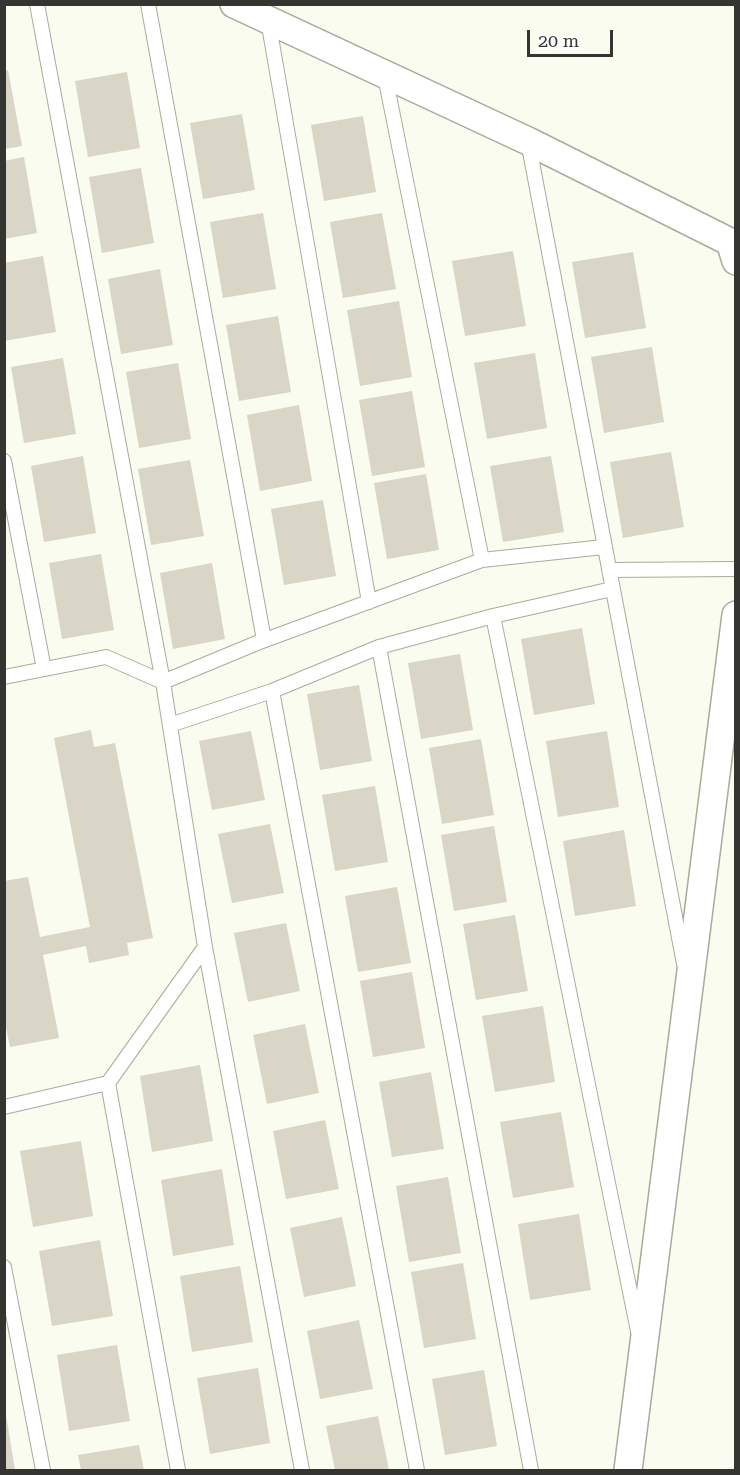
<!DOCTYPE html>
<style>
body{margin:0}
#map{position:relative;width:740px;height:1475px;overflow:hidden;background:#f9fcee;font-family:"Roboto Serif",serif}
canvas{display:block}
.frame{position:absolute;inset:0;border:6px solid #343530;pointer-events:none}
.scale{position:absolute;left:527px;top:30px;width:86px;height:27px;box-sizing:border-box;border:3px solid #343530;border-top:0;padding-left:8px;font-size:18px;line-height:21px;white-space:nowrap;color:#343530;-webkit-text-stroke:4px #fff;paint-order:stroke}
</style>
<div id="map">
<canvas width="740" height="1475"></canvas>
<div class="frame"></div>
<div class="scale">20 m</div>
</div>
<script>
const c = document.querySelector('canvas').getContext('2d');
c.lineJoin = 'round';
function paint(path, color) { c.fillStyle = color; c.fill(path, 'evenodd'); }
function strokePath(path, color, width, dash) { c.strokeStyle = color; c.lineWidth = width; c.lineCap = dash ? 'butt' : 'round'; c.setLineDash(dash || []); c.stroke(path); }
paint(new Path2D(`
 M 8,70 L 22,146 L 5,149 L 5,71 Z
 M 127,72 L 140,148 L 88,157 L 75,81 Z
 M 242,114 L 255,190 L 203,199 L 190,123 Z
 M 363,116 L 376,192 L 324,201 L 311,125 Z
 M 24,157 L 37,233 L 4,239 L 4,161 Z
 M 141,168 L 154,243 L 102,253 L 89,177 Z
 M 263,213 L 276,289 L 223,298 L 210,222 Z
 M 382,213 L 396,289 L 343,298 L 330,222 Z
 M 513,251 L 526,326 L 465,336 L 452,261 Z
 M 633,252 L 646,328 L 585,338 L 572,262 Z
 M 43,256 L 56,332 L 4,341 L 4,263 Z
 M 160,269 L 173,345 L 121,354 L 108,279 Z
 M 399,301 L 412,377 L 360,386 L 347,310 Z
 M 278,316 L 291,392 L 239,401 L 226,325 Z
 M 652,347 L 664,422 L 604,433 L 591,357 Z
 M 535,353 L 547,428 L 487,439 L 474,363 Z
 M 63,358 L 76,434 L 24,443 L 11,367 Z
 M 178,363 L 191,439 L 139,448 L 126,372 Z
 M 412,391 L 425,467 L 372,476 L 359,400 Z
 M 299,405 L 312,481 L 260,491 L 247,415 Z
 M 671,452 L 684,527 L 623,538 L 610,462 Z
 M 83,456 L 96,533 L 44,542 L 31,466 Z
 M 551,456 L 564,532 L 503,542 L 490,466 Z
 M 190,460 L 204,536 L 151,545 L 138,469 Z
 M 426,474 L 439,550 L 387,559 L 374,483 Z
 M 323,500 L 336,576 L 284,585 L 271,509 Z
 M 101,554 L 114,630 L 62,639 L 49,563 Z
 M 212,563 L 225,639 L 173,649 L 160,573 Z
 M 582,628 L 595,704 L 534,715 L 521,639 Z
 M 460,654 L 473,730 L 421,739 L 408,663 Z
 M 359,685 L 372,761 L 320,770 L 307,694 Z
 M 91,730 L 94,747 L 115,743 L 153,938 L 127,943 L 129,955 L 89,963 L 86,946 L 43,955 L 59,1038 L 10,1047 L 4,1018 L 4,881 L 28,877 L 40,937 L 90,927 L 54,738 Z
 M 251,731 L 265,800 L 212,810 L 199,741 Z
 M 607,731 L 619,807 L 558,817 L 546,741 Z
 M 481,739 L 494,815 L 442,824 L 429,748 Z
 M 375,786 L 388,862 L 335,871 L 322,795 Z
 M 270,824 L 284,893 L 232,903 L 218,834 Z
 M 494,826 L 507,902 L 454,911 L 441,835 Z
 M 624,830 L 636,906 L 575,916 L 563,841 Z
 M 397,887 L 411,963 L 358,972 L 345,896 Z
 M 515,915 L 528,991 L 476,1000 L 463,924 Z
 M 286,923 L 300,991 L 248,1002 L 234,933 Z
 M 412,972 L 425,1048 L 373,1057 L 360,981 Z
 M 543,1006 L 555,1082 L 495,1092 L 482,1016 Z
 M 305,1024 L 319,1093 L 267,1104 L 253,1035 Z
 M 200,1065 L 213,1141 L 152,1152 L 140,1076 Z
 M 431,1072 L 444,1149 L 392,1157 L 379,1082 Z
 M 561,1112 L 574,1187 L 513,1198 L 500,1122 Z
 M 325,1120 L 339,1189 L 286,1199 L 273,1131 Z
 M 81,1141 L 93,1216 L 33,1227 L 20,1151 Z
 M 222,1169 L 234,1245 L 173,1256 L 161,1180 Z
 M 448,1177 L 461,1253 L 409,1262 L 396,1186 Z
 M 579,1214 L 591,1290 L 530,1300 L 518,1224 Z
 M 342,1217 L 356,1286 L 304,1297 L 290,1228 Z
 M 100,1240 L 113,1316 L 52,1326 L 39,1251 Z
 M 463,1263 L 476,1339 L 424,1348 L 411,1272 Z
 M 240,1266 L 253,1342 L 192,1352 L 180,1276 Z
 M 359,1320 L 373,1389 L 320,1399 L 307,1331 Z
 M 117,1345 L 130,1421 L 69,1431 L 57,1355 Z
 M 258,1368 L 270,1443 L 210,1454 L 197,1378 Z
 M 484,1370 L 497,1446 L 445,1455 L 432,1379 Z
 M 4,1415 L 6,1415 L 15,1470 L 4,1470 Z
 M 378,1416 L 389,1470 L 335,1470 L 326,1426 Z
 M 139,1445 L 144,1470 L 81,1470 L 78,1455 Z`), '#d9d5c7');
const service = new Path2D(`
 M 37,4 L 163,682 L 257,643 L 482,560 L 604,547
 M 148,4 L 264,640
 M 268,20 L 369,602
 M 385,76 L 482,560
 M 528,141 L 684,964
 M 4,461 L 44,669
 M 609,570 L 736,569
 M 493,616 L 638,1331
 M 379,647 L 531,1470
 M 4,677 L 106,657 L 163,682 L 205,947 L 108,1083 L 4,1107
 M 272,691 L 417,1470
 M 170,725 L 272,691 L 379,647 L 493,616 L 612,589
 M 205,947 L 302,1470
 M 108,1083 L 178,1470
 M 4,1267 L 43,1470`);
const minor = new Path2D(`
 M 234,4 L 528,141 L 730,242 L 736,261
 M 628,1470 L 736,615`);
strokePath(service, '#a8ab9e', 16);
strokePath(minor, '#a8ab9e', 30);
strokePath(service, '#fff', 14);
strokePath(minor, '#fff', 27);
</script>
